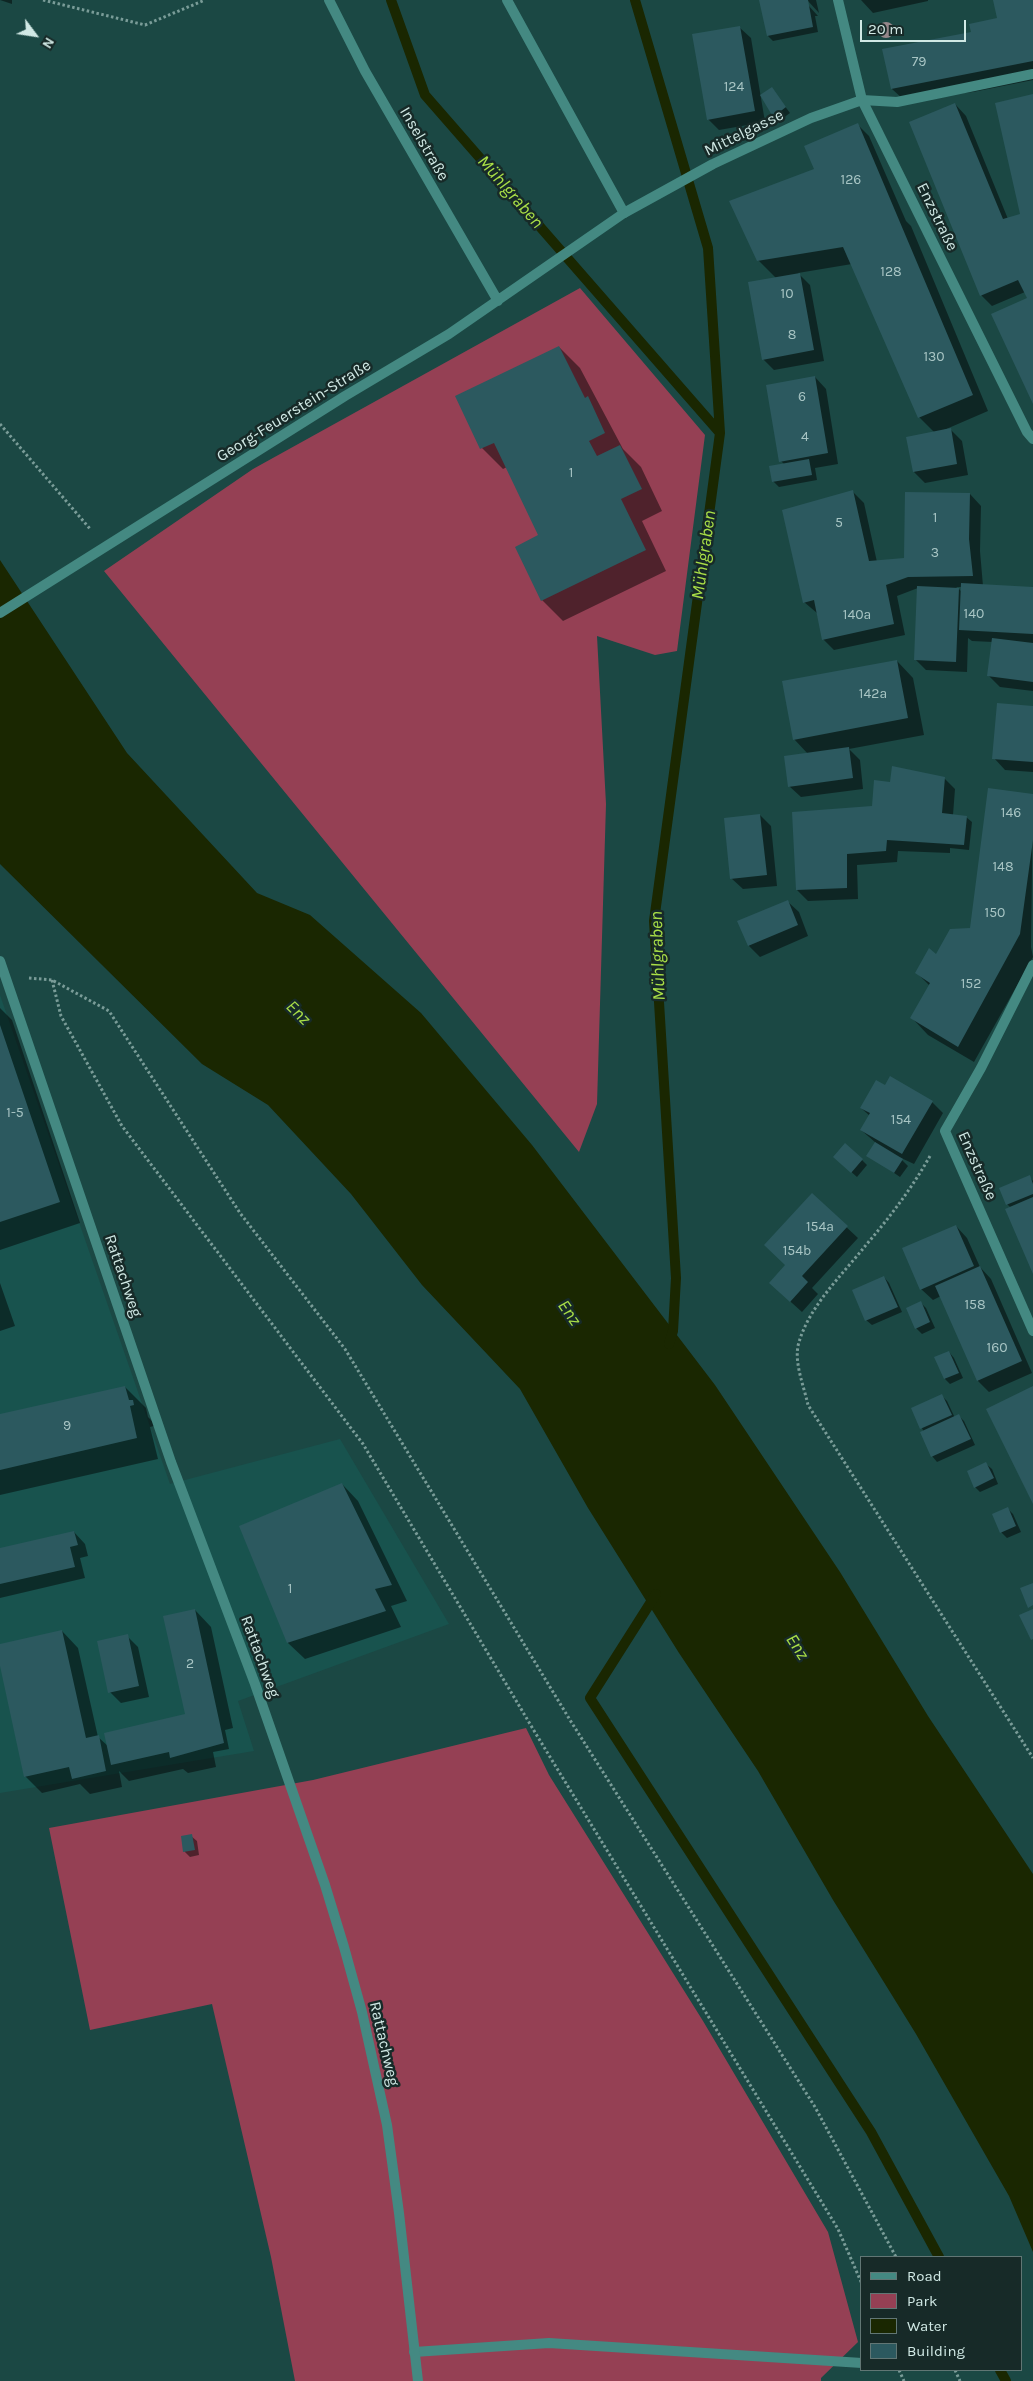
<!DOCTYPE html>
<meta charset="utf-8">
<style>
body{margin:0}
#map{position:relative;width:1033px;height:2381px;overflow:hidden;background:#1b4844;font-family:Karla,sans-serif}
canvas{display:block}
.legend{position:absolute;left:860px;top:2256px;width:162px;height:115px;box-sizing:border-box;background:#172a28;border:1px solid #617674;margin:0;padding:6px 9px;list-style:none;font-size:15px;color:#d1e9e5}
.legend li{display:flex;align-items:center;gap:10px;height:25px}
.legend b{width:25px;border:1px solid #617674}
.north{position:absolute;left:10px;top:10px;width:50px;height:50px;-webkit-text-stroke:4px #172a28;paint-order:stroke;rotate:121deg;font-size:14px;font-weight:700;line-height:20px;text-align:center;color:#d1e9e5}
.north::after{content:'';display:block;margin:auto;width:18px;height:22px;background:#d1e9e5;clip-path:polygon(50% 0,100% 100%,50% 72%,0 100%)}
.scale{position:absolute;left:860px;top:20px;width:106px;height:22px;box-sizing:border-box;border:2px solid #d1e9e5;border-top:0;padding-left:6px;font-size:15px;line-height:18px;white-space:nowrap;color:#d1e9e5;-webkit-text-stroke:4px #172a28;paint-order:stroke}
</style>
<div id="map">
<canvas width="1033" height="2381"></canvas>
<ul class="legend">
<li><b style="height:6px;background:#448982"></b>Road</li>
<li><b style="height:14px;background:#954054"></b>Park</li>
<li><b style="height:14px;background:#1a2701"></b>Water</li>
<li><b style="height:14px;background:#2c595f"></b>Building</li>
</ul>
<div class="north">N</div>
<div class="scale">20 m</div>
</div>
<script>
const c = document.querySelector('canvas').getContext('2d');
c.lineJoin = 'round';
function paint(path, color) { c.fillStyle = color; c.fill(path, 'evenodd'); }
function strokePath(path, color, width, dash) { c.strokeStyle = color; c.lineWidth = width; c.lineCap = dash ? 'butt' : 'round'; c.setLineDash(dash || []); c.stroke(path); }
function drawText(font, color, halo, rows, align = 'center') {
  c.font = font + ' Karla,sans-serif'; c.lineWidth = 5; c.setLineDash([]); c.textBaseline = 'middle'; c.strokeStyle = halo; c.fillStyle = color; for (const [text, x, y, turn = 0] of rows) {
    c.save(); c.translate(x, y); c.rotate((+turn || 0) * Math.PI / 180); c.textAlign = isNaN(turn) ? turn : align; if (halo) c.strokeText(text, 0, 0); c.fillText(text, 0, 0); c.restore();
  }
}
paint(new Path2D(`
 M 0,995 L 170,1484 L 340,1439 L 449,1624 L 238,1701 L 254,1751 L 0,1793 Z`), '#18534e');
paint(new Path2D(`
 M 580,288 L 705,435 L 677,651 L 655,655 L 597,636 L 606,804 L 597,1104 L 579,1152 L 104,571 L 253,469 Z
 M 526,1728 L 549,1775 L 703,2021 L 828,2232 L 858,2342 L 821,2378 L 821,2381 L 295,2381 L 271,2257 L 212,2004 L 90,2030 L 49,1828 L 313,1780 Z`), '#954054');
paint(new Path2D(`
 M 0,560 L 127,753 L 257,893 L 310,915 L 421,1013 L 532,1145 L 715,1385 L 840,1572 L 928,1716 L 1033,1874 L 1033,2252 L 1009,2196 L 916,2034 L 833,1900 L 758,1771 L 679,1653 L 588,1508 L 520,1389 L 422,1285 L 351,1194 L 268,1105 L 202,1064 L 0,864 Z`), '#1a2701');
paint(new Path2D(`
 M 0,0 L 12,0 L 12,4 Z
 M 760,0 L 816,0 L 819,13 L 808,1 L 808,5 L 818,16 L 815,16 L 818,32 L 773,41 L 768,36 Z
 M 861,0 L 928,0 L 928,1 L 873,13 Z
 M 995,0 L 1033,0 L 1033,80 L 973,92 L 904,100 L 892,89 L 884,50 L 973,33 L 998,19 Z
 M 739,27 L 751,38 L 765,122 L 719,130 L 708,119 Z
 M 772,89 L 790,113 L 779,121 L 774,116 Z
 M 1033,95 L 1033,401 L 1028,299 L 1025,292 L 992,306 L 981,295 L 955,104 L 966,116 L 1008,219 L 1022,215 Z
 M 858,125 L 869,136 L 906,221 L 911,226 L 988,411 L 944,430 L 951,430 L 962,441 L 968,475 L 925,483 L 914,472 L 935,433 L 919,417 L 852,264 L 798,273 L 810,285 L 824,361 L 774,370 L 763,359 L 776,278 L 758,260 L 815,170 Z
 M 559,347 L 580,368 L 623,449 L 641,467 L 662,511 L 642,521 L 666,571 L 563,621 L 542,600 L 540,535 L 507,467 L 503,469 L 482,448 Z
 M 815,377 L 826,389 L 838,464 L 815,468 L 817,480 L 779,487 L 773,481 L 784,464 L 781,461 Z
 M 853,492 L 864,503 L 877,562 L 905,559 L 970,494 L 981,506 L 980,551 L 983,586 L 1033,588 L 1033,691 L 1000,687 L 989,676 L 993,642 L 972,641 L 968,638 L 967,672 L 926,670 L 915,659 L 918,588 L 897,596 L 905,635 L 834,650 L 823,639 L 817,613 L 804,602 ZM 956,587 L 962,587 L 962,592 L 959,589 Z
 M 897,661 L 913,678 L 924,735 L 849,749 L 860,760 L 863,789 L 801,797 L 789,786 L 808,754 L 794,739 Z
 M 1033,707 L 1033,772 L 1005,770 L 994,758 Z
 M 944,778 L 955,789 L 953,815 L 966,817 L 972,822 L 969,850 L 950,848 L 950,853 L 898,851 L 897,862 L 857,865 L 858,899 L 808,901 L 797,890 L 874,807 L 891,784 Z
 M 1033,795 L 1031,947 L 1033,957 L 974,1062 L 928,1035 L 912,1018 L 930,986 L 917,973 L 971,929 Z
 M 760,815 L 771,826 L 777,886 L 743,889 L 731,878 Z
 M 787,901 L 799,912 L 808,936 L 760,957 L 749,946 L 739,922 Z
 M 0,1008 L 12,1020 L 80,1223 L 0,1250 Z
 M 886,1086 L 932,1102 L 943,1113 L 914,1164 L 899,1157 L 908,1166 L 900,1177 L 868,1155 L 876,1143 L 861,1130 L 870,1116 L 861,1108 Z
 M 862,1160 L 867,1165 L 857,1177 L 840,1162 Z
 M 1029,1177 L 1033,1181 L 1033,1271 L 1011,1208 L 1007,1204 Z
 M 812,1195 L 858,1238 L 812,1288 L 818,1294 L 802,1312 L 782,1294 L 787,1265 Z
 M 956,1226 L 967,1238 L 980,1267 L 991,1279 L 1032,1373 L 989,1392 L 978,1381 L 941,1296 L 933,1300 L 921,1289 Z
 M 884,1277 L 889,1283 L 902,1312 L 872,1325 L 866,1320 Z
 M 0,1283 L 15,1326 L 0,1331 Z
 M 921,1303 L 926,1308 L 935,1328 L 922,1334 L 916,1328 Z
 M 949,1352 L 954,1358 L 963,1378 L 950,1384 L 945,1379 L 936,1358 Z
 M 125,1387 L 146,1408 L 148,1417 L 153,1422 L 154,1426 L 150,1427 L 158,1459 L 0,1495 L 0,1416 Z
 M 942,1396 L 947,1401 L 955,1418 L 959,1416 L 964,1421 L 975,1445 L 937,1462 L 932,1456 L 924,1432 L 912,1409 Z
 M 986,1464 L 992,1469 L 998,1484 L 980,1492 L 975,1487 Z
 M 342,1484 L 358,1501 L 407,1601 L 391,1606 L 401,1627 L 305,1659 L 288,1643 L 241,1526 Z
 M 1007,1508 L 1013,1514 L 1021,1532 L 1007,1538 L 1001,1532 Z
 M 74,1532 L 85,1544 L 88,1556 L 80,1558 L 85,1578 L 0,1598 L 0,1549 Z
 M 195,1610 L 211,1627 L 233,1728 L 225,1730 L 229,1749 L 213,1752 L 216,1767 L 188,1773 L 183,1769 L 129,1781 L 119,1771 L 122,1787 L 90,1794 L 80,1784 L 42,1793 L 25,1776 L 0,1660 L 0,1645 L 62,1631 L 78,1648 L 98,1737 L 108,1746 L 186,1715 Z
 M 127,1636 L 138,1647 L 149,1697 L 121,1703 L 110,1692 Z
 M 191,1836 L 197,1841 L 199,1855 L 190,1857 L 184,1851 Z`), '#0007');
strokePath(new Path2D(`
 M 391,0 L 425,95 L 720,433 L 654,921 L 676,1278 L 673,1331 L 669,1344
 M 635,0 L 708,248 L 720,433
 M 656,1594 L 590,1698 L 871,2132 L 939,2257
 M 1000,2370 L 1006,2381`), '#1a2701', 10);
paint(new Path2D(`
 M 759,0 L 808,0 L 813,27 L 767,36 Z
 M 993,0 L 1033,0 L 1033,61 L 891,89 L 882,49 L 971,32 L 969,24 L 997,18 Z
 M 740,26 L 755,111 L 707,120 L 692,34 Z
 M 772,87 L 786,107 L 773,117 L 760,95 Z
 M 1033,94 L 1033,404 L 991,314 L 1027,298 L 1018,280 L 980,296 L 909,122 L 955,103 L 1003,219 L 1020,214 L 995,103 Z
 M 858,123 L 973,395 L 918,418 L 843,247 L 757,261 L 729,201 L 814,169 L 804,146 Z
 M 800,273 L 814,350 L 762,360 L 748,282 Z
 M 559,346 L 585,398 L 588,396 L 605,433 L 589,441 L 597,456 L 620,445 L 642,489 L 621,499 L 646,550 L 541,601 L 515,547 L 538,535 L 494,443 L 480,449 L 455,396 Z
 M 815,376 L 828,453 L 779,462 L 766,385 Z
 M 951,428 L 957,464 L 913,472 L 906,437 Z
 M 809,459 L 812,475 L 772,482 L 769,466 Z
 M 853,490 L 869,561 L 904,558 L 905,492 L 970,493 L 969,539 L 973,576 L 908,577 L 886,585 L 894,624 L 822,640 L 814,600 L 803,603 L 782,510 Z
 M 961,583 L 1033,587 L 1033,634 L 959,630 Z
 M 917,586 L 959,588 L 956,662 L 914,660 Z
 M 992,638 L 1033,643 L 1033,682 L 987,676 Z
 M 897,660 L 908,718 L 793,740 L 782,681 Z
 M 997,703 L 1033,706 L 1033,762 L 992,759 Z
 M 849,747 L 853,778 L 788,787 L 784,756 Z
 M 892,766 L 945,777 L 942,813 L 967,816 L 964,845 L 887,840 L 886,851 L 847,854 L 847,888 L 796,890 L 792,812 L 872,806 L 874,780 L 890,782 Z
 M 988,788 L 1033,794 L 1033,840 L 1020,934 L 958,1047 L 910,1018 L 930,983 L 915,973 L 929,948 L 936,954 L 950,929 L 970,928 Z
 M 760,814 L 767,875 L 730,879 L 724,818 Z
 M 788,900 L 798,925 L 748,946 L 737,921 Z
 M 0,1025 L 60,1202 L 0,1222 Z
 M 890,1076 L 933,1101 L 902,1154 L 860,1130 L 870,1113 L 860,1108 L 876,1080 L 885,1085 Z
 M 875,1142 L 903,1159 L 894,1173 L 866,1156 Z
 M 845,1143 L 863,1159 L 851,1173 L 833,1157 Z
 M 1030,1175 L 1033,1184 L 1033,1194 L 1006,1205 L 999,1188 Z
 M 812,1193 L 848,1226 L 802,1276 L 808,1282 L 790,1302 L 769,1283 L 785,1265 L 764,1245 Z
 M 1033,1197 L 1033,1274 L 1005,1209 Z
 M 956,1225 L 974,1266 L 920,1290 L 902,1248 Z
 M 980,1266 L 1022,1361 L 977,1381 L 935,1286 Z
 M 884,1276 L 898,1307 L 865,1321 L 852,1290 Z
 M 921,1301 L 930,1322 L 915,1329 L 906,1308 Z
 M 949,1351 L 959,1373 L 944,1379 L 934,1357 Z
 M 125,1386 L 129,1400 L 133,1400 L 134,1405 L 130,1406 L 137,1438 L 0,1470 L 0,1414 Z
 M 1033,1386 L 1033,1504 L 986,1409 Z
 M 942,1394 L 952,1415 L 920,1429 L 911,1408 Z
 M 959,1414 L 971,1439 L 931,1457 L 920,1432 Z
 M 986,1462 L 994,1478 L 974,1488 L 967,1471 Z
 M 342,1483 L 392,1585 L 375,1589 L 386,1611 L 287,1643 L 239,1526 Z
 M 1008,1507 L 1016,1526 L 1000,1533 L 992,1514 Z
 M 74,1531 L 78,1545 L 70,1547 L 75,1567 L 0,1584 L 0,1548 Z
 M 1033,1583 L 1033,1605 L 1028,1608 L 1020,1588 Z
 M 195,1609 L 224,1743 L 170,1758 L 169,1752 L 111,1765 L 104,1733 L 185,1714 L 163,1616 Z
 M 1033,1609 L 1033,1639 L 1031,1640 L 1019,1615 Z
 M 62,1630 L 86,1738 L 99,1735 L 106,1771 L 72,1779 L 69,1767 L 24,1777 L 0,1666 L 0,1644 Z
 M 128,1634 L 139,1686 L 108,1693 L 97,1641 Z
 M 192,1834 L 195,1850 L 183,1852 L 181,1836 Z`), '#2c595f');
strokePath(new Path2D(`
 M 43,0 L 145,25 L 205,0
 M 0,424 L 91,530
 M 29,978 L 52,980 L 109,1011 L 240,1213 L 345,1349 L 570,1720 L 815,2107 L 896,2257
 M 52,980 L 61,1016 L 122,1126 L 363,1444 L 536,1734 L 838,2229 L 862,2284
 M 930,1156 C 912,1188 890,1217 866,1245 C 843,1274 810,1305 799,1342 C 793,1361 804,1386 808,1405 L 1033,1758
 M 899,2370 L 904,2381
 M 955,2370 L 960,2381`), '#7a9c98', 3, [2.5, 2.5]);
strokePath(new Path2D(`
 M 507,0 L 624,213
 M 414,2352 L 549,2343 L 862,2363`), '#448982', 10);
strokePath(new Path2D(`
 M 329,0 L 365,71 L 498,301
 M 838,0 L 862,100 L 1027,432 L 1033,439
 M 0,613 L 345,396 L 449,334 L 624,213 L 713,164 L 811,118 L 862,100 L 897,102 L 1033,74
 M 0,961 L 171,1462 L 255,1684 L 325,1885 L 344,1947 L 362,2012 L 387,2125 L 399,2213 L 418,2381
 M 1033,965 L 981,1068 L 945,1131 L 1033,1331`), '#448982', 10);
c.fillStyle = '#95868a';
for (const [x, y] of [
 [886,30]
]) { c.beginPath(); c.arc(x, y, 8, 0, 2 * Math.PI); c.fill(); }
drawText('14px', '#a8c5c4', null, [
 ["79",919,62],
 ["124",734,87],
 ["126",851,180],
 ["128",891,272],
 ["10",787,294],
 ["8",792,335],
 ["130",934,357],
 ["6",802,397],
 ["4",805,437],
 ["1",571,473],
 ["1",935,518],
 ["5",839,523],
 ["3",935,553],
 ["140",974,614],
 ["140a",857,615],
 ["142a",873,694],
 ["146",1011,813],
 ["148",1003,867],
 ["150",995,913],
 ["152",971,984],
 ["1-5",15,1113],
 ["154",901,1120],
 ["154a",820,1227],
 ["154b",797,1251],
 ["158",975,1305],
 ["160",997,1348],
 ["9",67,1426],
 ["1",290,1589],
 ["2",190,1664]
]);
drawText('16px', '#d1e9e5', '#172a28', [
 ["Mittelgasse",744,133,-26],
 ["Inselstraße",424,144,60],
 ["Enzstraße",937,217,64],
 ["Georg-Feuerstein-Straße",294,411,-32],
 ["Enzstraße",977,1166,66],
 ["Rattachweg",123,1276,71],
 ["Rattachweg",260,1657,70],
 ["Rattachweg",384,2044,77]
]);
drawText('italic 18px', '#aae047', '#172a28', [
 ["Mühlgraben",510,192,49],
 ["Mühlgraben",704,555,-82],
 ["Mühlgraben",658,956,-92],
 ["Enz",298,1013,45],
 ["Enz",569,1313,55],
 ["Enz",797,1647,57]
]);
</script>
